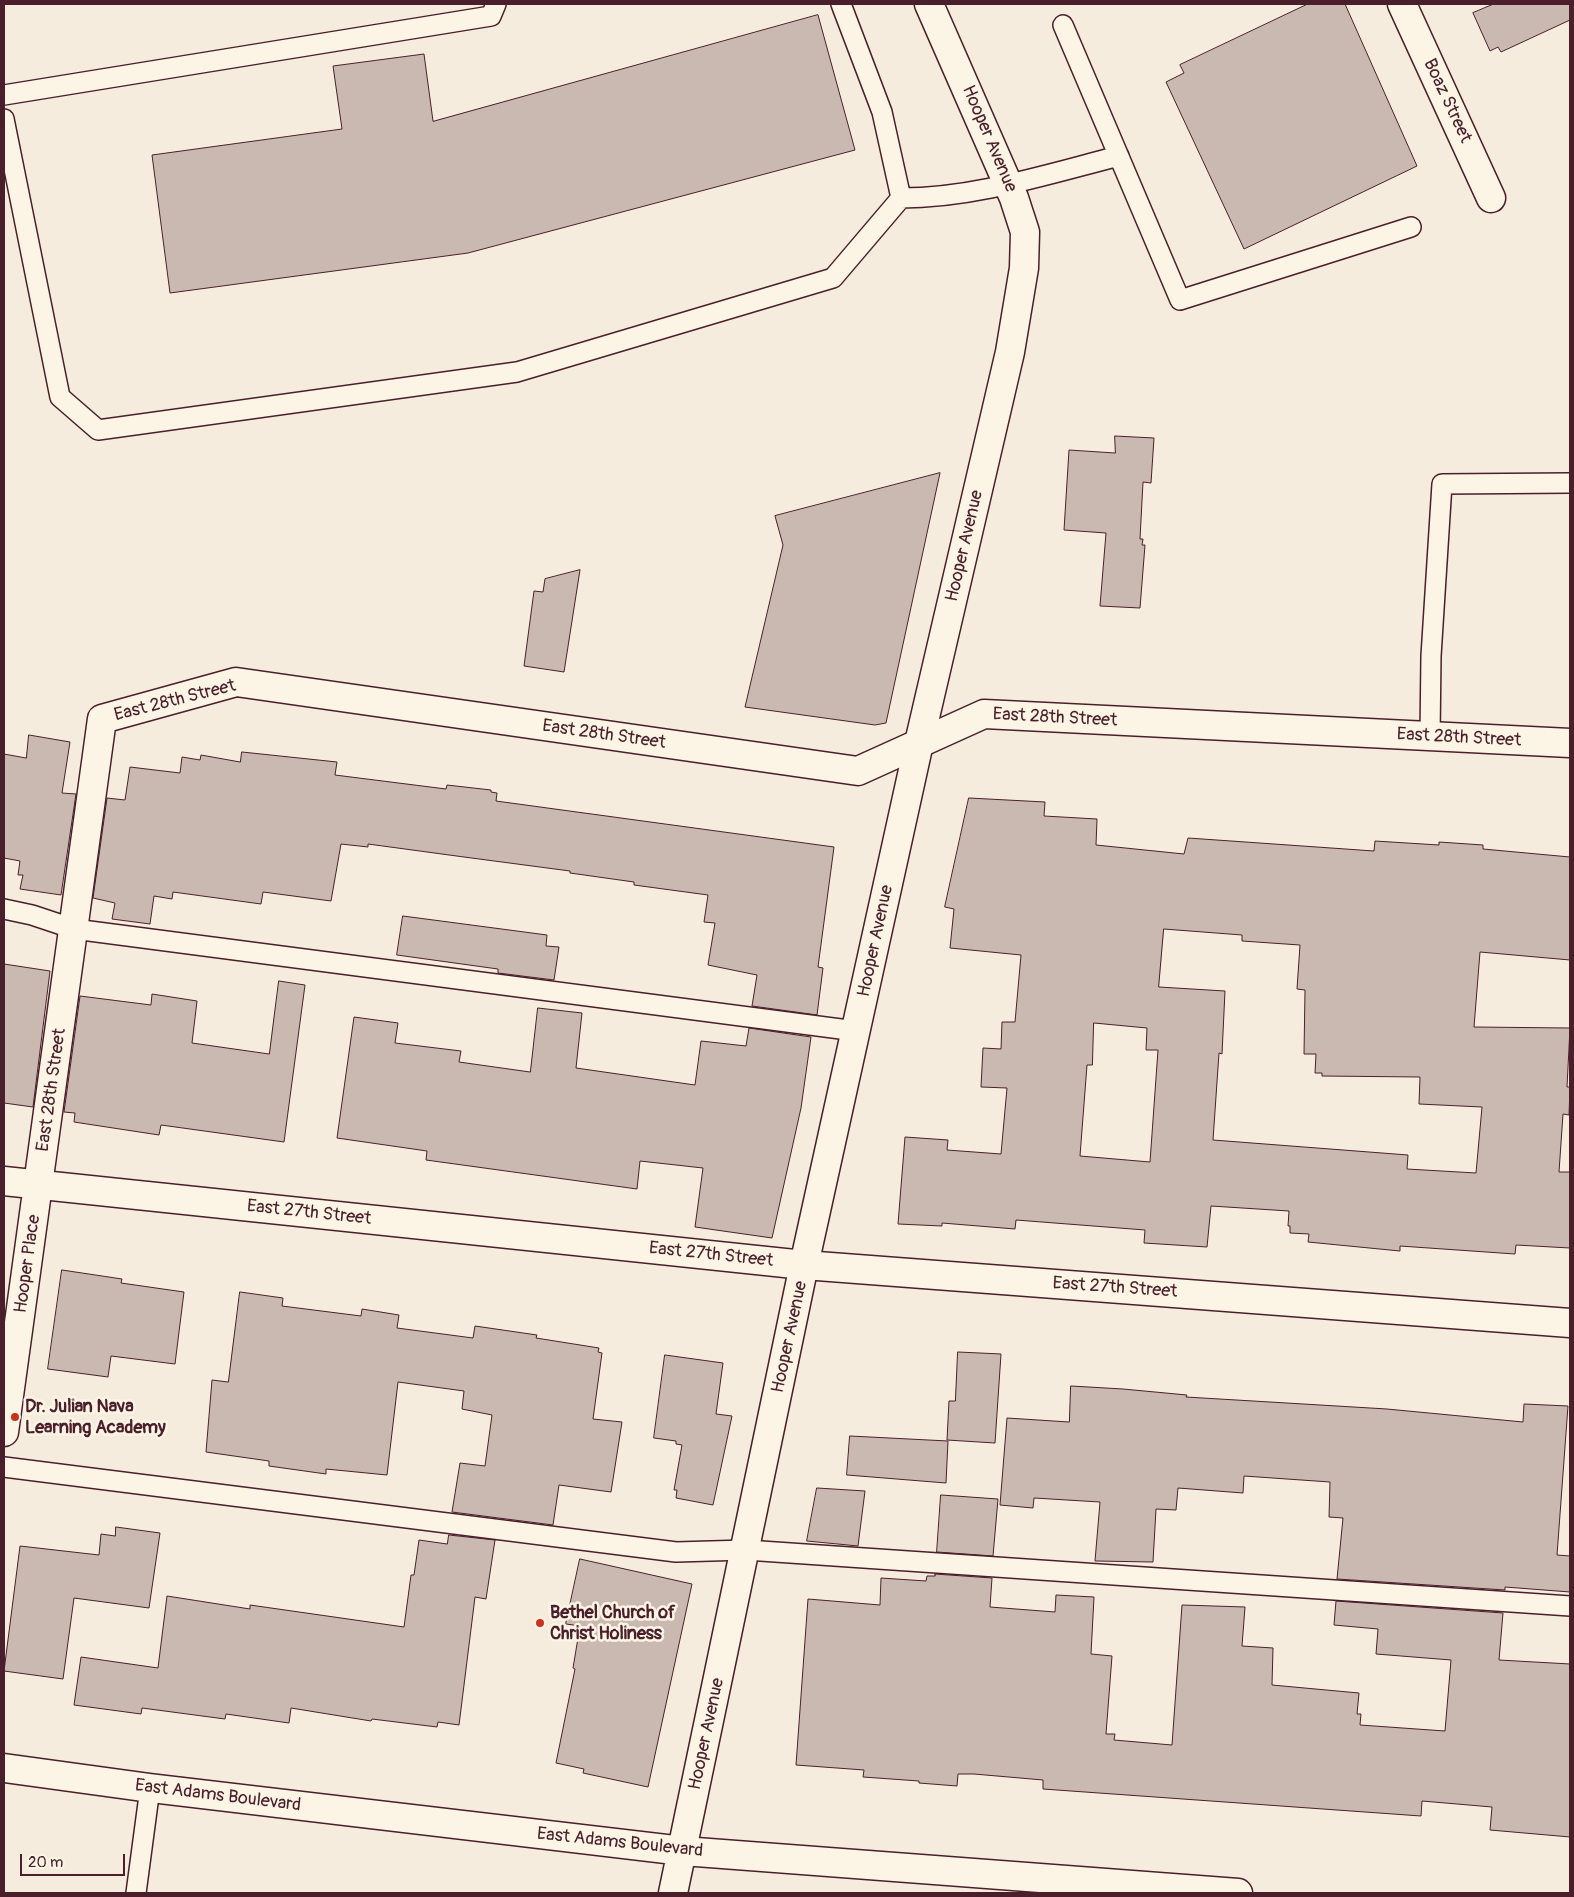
<!DOCTYPE html>
<style>
body{margin:0}
#map{position:relative;width:1574px;height:1897px;overflow:hidden;background:#f5ecde;font-family:Pangolin,sans-serif}
canvas{display:block}
.frame{position:absolute;inset:0;border:5px solid #4a1f2b;pointer-events:none}
.scale{position:absolute;left:20px;top:1854px;width:105px;height:22px;box-sizing:border-box;border:2px solid #4a1f2b;border-top:0;padding-left:6px;font-size:15px;line-height:18px;white-space:nowrap;color:#4a1f2b;-webkit-text-stroke:4px #fcf5e5;paint-order:stroke}
</style>
<div id="map">
<canvas width="1574" height="1897"></canvas>
<div class="frame"></div>
<div class="scale">20 m</div>
</div>
<script>
const c = document.querySelector('canvas').getContext('2d');
c.lineJoin = 'round';
function paint(path, color) { c.fillStyle = color; c.fill(path, 'evenodd'); }
function strokePath(path, color, width, dash) { c.strokeStyle = color; c.lineWidth = width; c.lineCap = dash ? 'butt' : 'round'; c.setLineDash(dash || []); c.stroke(path); }
function drawText(font, color, halo, rows, align = 'center') {
  c.font = font + ' Pangolin,sans-serif'; c.lineWidth = 5; c.setLineDash([]); c.textBaseline = 'middle'; c.strokeStyle = halo; c.fillStyle = color; for (const [text, x, y, turn = 0] of rows) {
    c.save(); c.translate(x, y); c.rotate((+turn || 0) * Math.PI / 180); c.textAlign = isNaN(turn) ? turn : align; if (halo) c.strokeText(text, 0, 0); c.fillText(text, 0, 0); c.restore();
  }
}
const building = new Path2D(`
 M 1308,4 L 1345,4 L 1417,166 L 1244,249 L 1166,82 L 1184,73 L 1180,65 Z
 M 1494,4 L 1570,4 L 1570,20 L 1501,52 L 1498,47 L 1490,51 L 1473,13 Z
 M 818,15 L 855,150 L 468,253 L 170,293 L 152,155 L 342,129 L 333,66 L 424,54 L 433,121 Z
 M 1115,436 L 1154,438 L 1151,483 L 1143,482 L 1140,539 L 1143,539 L 1142,545 L 1145,545 L 1140,608 L 1100,606 L 1106,533 L 1064,530 L 1069,450 L 1115,453 Z
 M 940,473 L 886,723 L 875,725 L 745,707 L 783,545 L 775,516 Z
 M 580,570 L 564,672 L 524,666 L 534,591 L 543,592 L 545,579 Z
 M 29,735 L 70,742 L 62,793 L 76,794 L 61,895 L 20,889 L 23,875 L 18,875 L 20,861 L 4,858 L 4,754 L 26,758 Z
 M 242,752 L 337,762 L 335,775 L 446,789 L 447,785 L 491,790 L 491,792 L 497,793 L 496,801 L 834,847 L 818,967 L 823,968 L 817,1015 L 752,1006 L 757,975 L 708,965 L 715,923 L 704,922 L 708,895 L 634,885 L 634,882 L 570,873 L 570,871 L 464,857 L 368,844 L 368,847 L 341,844 L 331,901 L 263,892 L 261,904 L 173,892 L 172,899 L 154,896 L 150,924 L 112,919 L 115,903 L 93,898 L 107,798 L 125,800 L 130,767 L 180,773 L 182,757 L 200,760 L 201,755 L 240,762 Z
 M 969,798 L 1045,802 L 1044,816 L 1097,819 L 1096,845 L 1184,854 L 1188,838 L 1374,851 L 1375,841 L 1439,845 L 1439,842 L 1483,845 L 1483,849 L 1570,857 L 1570,960 L 1480,952 L 1474,1027 L 1570,1028 L 1567,1087 L 1570,1087 L 1569,1115 L 1563,1114 L 1559,1172 L 1570,1172 L 1570,1248 L 1516,1245 L 1515,1254 L 1400,1246 L 1400,1251 L 1308,1242 L 1309,1234 L 1290,1233 L 1290,1226 L 1288,1226 L 1289,1211 L 1211,1206 L 1207,1247 L 1144,1243 L 1145,1230 L 1016,1220 L 1015,1229 L 942,1223 L 942,1226 L 898,1224 L 905,1137 L 948,1140 L 947,1150 L 1001,1154 L 1007,1088 L 981,1087 L 983,1048 L 1001,1049 L 1002,1022 L 1015,1022 L 1021,955 L 950,948 L 954,909 L 945,907 ZM 1164,929 L 1242,935 L 1242,941 L 1300,945 L 1297,989 L 1305,990 L 1304,1054 L 1316,1054 L 1315,1073 L 1322,1073 L 1322,1076 L 1420,1077 L 1419,1104 L 1482,1107 L 1476,1173 L 1407,1169 L 1408,1155 L 1213,1140 L 1219,1053 L 1222,1054 L 1225,991 L 1159,987 ZM 1094,1023 L 1147,1028 L 1146,1050 L 1158,1050 L 1150,1162 L 1080,1156 L 1087,1065 L 1092,1065 Z
 M 403,916 L 547,935 L 546,946 L 559,947 L 554,980 L 498,973 L 498,969 L 397,955 Z
 M 4,964 L 50,971 L 33,1107 L 4,1103 Z
 M 279,981 L 305,985 L 284,1142 L 161,1125 L 159,1135 L 74,1122 L 75,1113 L 64,1112 L 80,996 L 151,1005 L 152,994 L 197,1001 L 192,1043 L 269,1054 Z
 M 538,1008 L 582,1013 L 576,1068 L 695,1085 L 701,1041 L 746,1046 L 749,1028 L 811,1037 L 801,1108 L 772,1238 L 695,1227 L 703,1168 L 640,1161 L 637,1189 L 426,1160 L 427,1151 L 337,1138 L 354,1017 L 398,1023 L 395,1043 L 461,1051 L 459,1062 L 530,1072 Z
 M 62,1270 L 122,1279 L 121,1283 L 184,1292 L 175,1364 L 111,1356 L 108,1377 L 48,1369 Z
 M 240,1292 L 283,1298 L 282,1306 L 361,1316 L 362,1309 L 399,1315 L 397,1328 L 473,1338 L 475,1326 L 537,1335 L 536,1338 L 599,1348 L 598,1352 L 602,1353 L 593,1419 L 622,1422 L 611,1492 L 559,1485 L 553,1525 L 452,1512 L 460,1463 L 485,1466 L 492,1415 L 462,1409 L 464,1391 L 398,1382 L 387,1475 L 326,1469 L 326,1474 L 269,1466 L 269,1461 L 206,1452 L 212,1380 L 228,1382 Z
 M 958,1352 L 1001,1354 L 995,1443 L 947,1440 L 949,1401 L 955,1401 Z
 M 665,1355 L 723,1363 L 716,1414 L 732,1416 L 713,1505 L 676,1498 L 677,1490 L 674,1490 L 682,1445 L 676,1444 L 676,1441 L 654,1438 Z
 M 1071,1386 L 1123,1389 L 1187,1395 L 1186,1397 L 1387,1409 L 1523,1422 L 1524,1404 L 1568,1406 L 1557,1555 L 1570,1556 L 1570,1592 L 1505,1587 L 1505,1590 L 1337,1579 L 1343,1518 L 1329,1517 L 1330,1482 L 1244,1476 L 1243,1493 L 1178,1488 L 1176,1510 L 1156,1509 L 1153,1562 L 1095,1561 L 1100,1502 L 1034,1498 L 1033,1508 L 1000,1505 L 1007,1418 L 1069,1422 Z
 M 850,1436 L 948,1441 L 946,1483 L 847,1475 Z
 M 817,1488 L 865,1491 L 858,1546 L 807,1541 Z
 M 941,1495 L 998,1499 L 993,1556 L 937,1552 Z
 M 116,1527 L 160,1533 L 149,1608 L 74,1598 L 63,1679 L 4,1671 L 20,1546 L 99,1555 L 101,1534 L 115,1536 Z
 M 449,1535 L 495,1540 L 486,1599 L 475,1597 L 459,1725 L 438,1722 L 437,1727 L 372,1719 L 371,1721 L 291,1708 L 289,1723 L 226,1714 L 225,1719 L 142,1708 L 141,1714 L 74,1705 L 81,1657 L 158,1668 L 167,1596 L 250,1609 L 250,1605 L 404,1627 L 411,1575 L 414,1575 L 419,1540 L 447,1544 Z
 M 580,1559 L 692,1584 L 648,1787 L 583,1773 L 584,1769 L 556,1763 L 575,1669 L 573,1668 L 580,1626 L 566,1624 Z
 M 935,1574 L 992,1578 L 990,1607 L 1055,1612 L 1056,1595 L 1094,1597 L 1091,1654 L 1112,1656 L 1106,1734 L 1115,1734 L 1114,1740 L 1172,1745 L 1182,1605 L 1245,1607 L 1242,1646 L 1273,1648 L 1272,1685 L 1359,1693 L 1357,1714 L 1361,1714 L 1360,1725 L 1445,1731 L 1451,1660 L 1376,1654 L 1378,1629 L 1334,1625 L 1336,1601 L 1503,1613 L 1499,1660 L 1570,1664 L 1570,1837 L 1490,1830 L 1492,1807 L 1422,1801 L 1421,1816 L 1043,1789 L 1043,1780 L 974,1774 L 958,1774 L 957,1786 L 919,1783 L 919,1781 L 863,1777 L 864,1770 L 796,1765 L 808,1599 L 880,1605 L 881,1578 L 926,1581 L 927,1576 L 935,1576 Z`);
paint(building, '#cab9b1');
strokePath(building, '#4a1f2b', 1);
const lane = new Path2D(`
 M 841,4 L 882,112 L 901,198 C 974,198 1048,174 1119,156
 M 1063,25 L 1180,300 L 1411,227
 M 4,95 L 491,16 L 496,4
 M 4,119 L 60,397 L 98,430 L 517,372 L 833,278 L 901,198
 M 1430,736 L 1431,656 L 1442,484 L 1570,483
 M 4,909 L 32,915 L 74,929 L 856,1031
 M 4,1467 L 676,1552 L 746,1550 L 1570,1606
 M 136,1893 L 150,1788`);
const street = new Path2D(`
 M 1402,4 L 1491,198
 M 4,1181 L 804,1265 L 1570,1323
 M 4,1432 L 102,719 L 236,682 L 858,771 L 984,714 L 1570,743`);
const secondary = new Path2D(`
 M 4,1768 L 150,1788 L 683,1851 L 1238,1893
 M 673,1893 L 804,1265 L 919,743 L 1010,352 L 1024,268 L 1025,232 L 1014,198 L 929,4`);
strokePath(lane, '#4a1f2b', 22);
strokePath(street, '#4a1f2b', 31);
strokePath(secondary, '#4a1f2b', 31);
strokePath(lane, '#fcf5e5', 19);
strokePath(street, '#fcf5e5', 28);
strokePath(secondary, '#fcf5e5', 28);
for (const [x, y, r, color] of [
 [15,1417,5,"#c8321e"],
 [540,1623,5,"#c8321e"]
]) { const dot = new Path2D(); dot.arc(x, y, r, 0, 2 * Math.PI); c.fillStyle = color; c.fill(dot); strokePath(dot, '#fcf5e5', 2); }
drawText('18px', '#4a1f2b', '#fcf5e5', [
 ["Boaz Street",1447,101,65],
 ["Hooper Avenue",989,139,67],
 ["Hooper Avenue",965,546,-77],
 ["East 28th Street",175,701,-14],
 ["East 28th Street",1055,718,3],
 ["East 28th Street",604,735,8],
 ["East 28th Street",1459,738,3],
 ["Hooper Avenue",876,941,-78],
 ["East 28th Street",52,1090,-82],
 ["East 27th Street",309,1213,6],
 ["East 27th Street",711,1255,6],
 ["Hooper Place",28,1264,-82],
 ["East 27th Street",1115,1288,4],
 ["Hooper Avenue",790,1337,-78],
 ["Hooper Avenue",707,1734,-78],
 ["East Adams Boulevard",218,1796,7],
 ["East Adams Boulevard",620,1843,6]
]);
drawText('bold 18px', '#4a1f2b', '#fcf5e5', [
 ["Dr. Julian Nava",25,1407],
 ["Learning Academy",25,1428],
 ["Bethel Church of",550,1613],
 ["Christ Holiness",550,1634]
], 'left');
</script>
